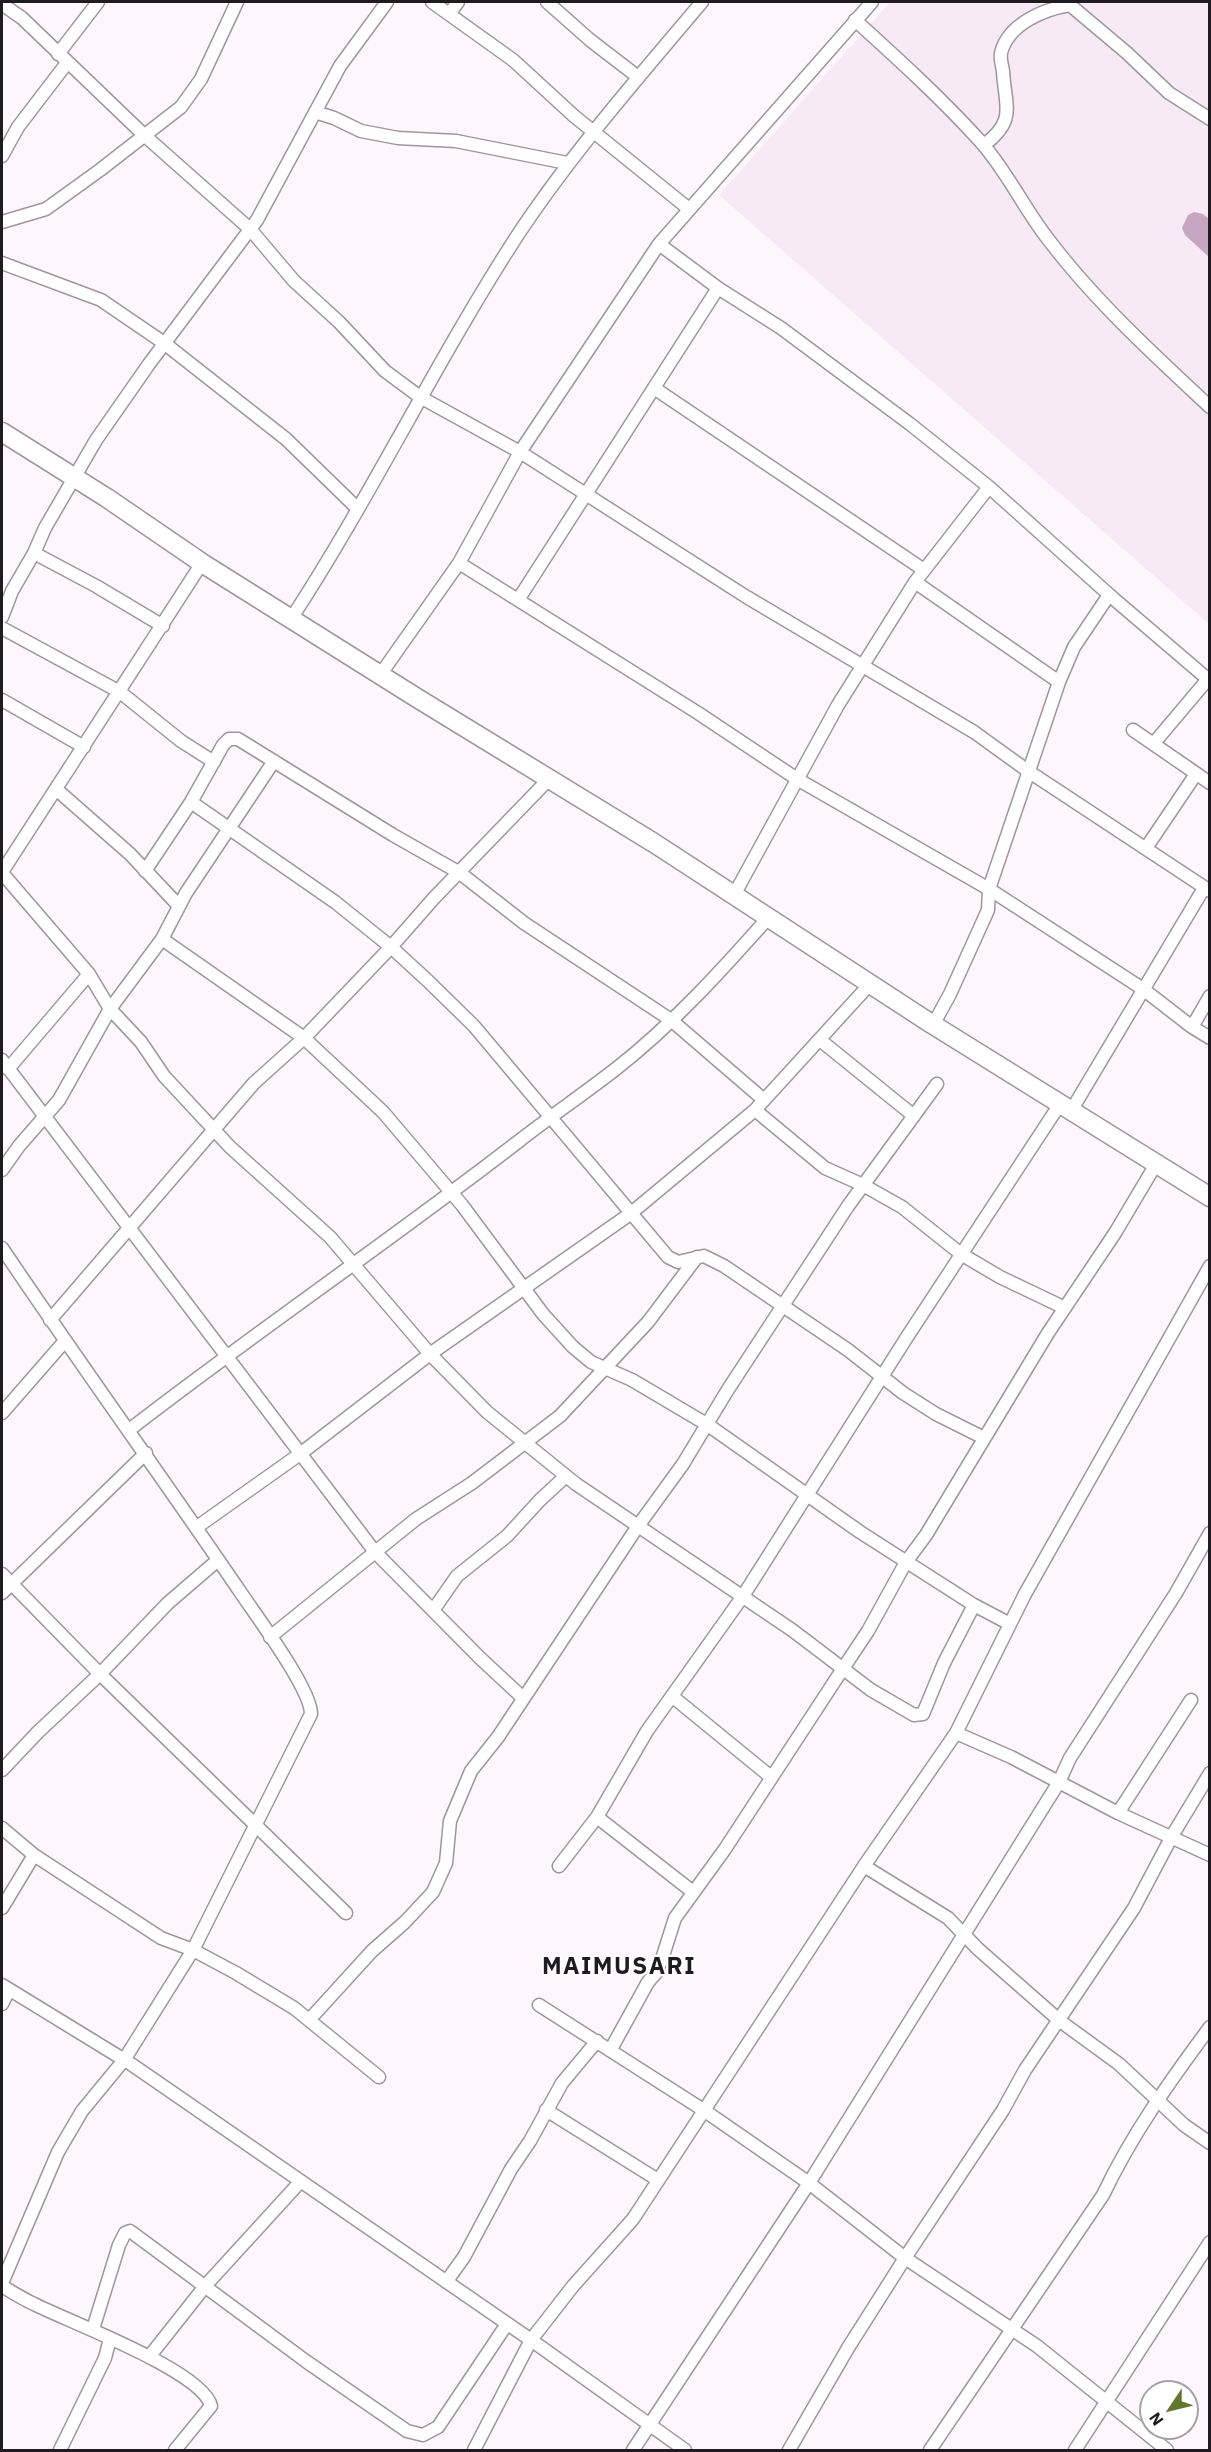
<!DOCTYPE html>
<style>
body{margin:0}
#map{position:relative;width:1211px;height:2452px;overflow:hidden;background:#fdf7fc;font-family:"IBM Plex Sans",sans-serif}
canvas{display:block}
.frame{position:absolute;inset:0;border:3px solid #1e1c1e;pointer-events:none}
.north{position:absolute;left:1139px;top:2380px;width:60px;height:60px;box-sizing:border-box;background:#fff;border:2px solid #a5a4a5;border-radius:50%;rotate:235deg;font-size:16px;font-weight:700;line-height:24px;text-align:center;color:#1e1c1e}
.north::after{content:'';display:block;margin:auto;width:21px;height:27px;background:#5f782a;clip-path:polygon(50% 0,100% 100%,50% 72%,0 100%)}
</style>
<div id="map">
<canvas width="1211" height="2452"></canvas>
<div class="frame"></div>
<div class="north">N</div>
</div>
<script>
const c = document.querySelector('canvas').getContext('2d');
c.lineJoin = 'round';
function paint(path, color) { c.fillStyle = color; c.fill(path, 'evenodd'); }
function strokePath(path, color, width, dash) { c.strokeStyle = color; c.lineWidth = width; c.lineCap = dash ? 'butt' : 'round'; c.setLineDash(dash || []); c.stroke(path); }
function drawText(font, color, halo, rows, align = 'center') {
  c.font = font + ' "IBM Plex Sans",sans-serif'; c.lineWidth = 4.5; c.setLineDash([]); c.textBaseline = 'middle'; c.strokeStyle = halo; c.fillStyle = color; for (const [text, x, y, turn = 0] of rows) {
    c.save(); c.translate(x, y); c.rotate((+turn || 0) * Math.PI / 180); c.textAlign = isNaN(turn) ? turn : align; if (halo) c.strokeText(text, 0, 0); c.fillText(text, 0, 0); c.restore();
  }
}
paint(new Path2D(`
 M 890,2 L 1209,2 L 1209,624 L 719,195 Z`), '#f7eaf5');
paint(new Path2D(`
 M 1194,212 L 1203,214 L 1209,219 L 1209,257 L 1185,235 L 1182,228 L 1188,215 Z`), '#c6a6c0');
const minor = new Path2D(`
 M 432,2 L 513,60 L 574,116 L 689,209
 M 547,2 L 590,40 L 638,77
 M 2,4 L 22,18 L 144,135 L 250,229 L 294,281 L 339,322 L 385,371 L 420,397 L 520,452 L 745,596 L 974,732 L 1028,771 L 1210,891
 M 449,14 L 458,2
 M 855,20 C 898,59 941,98 980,141 C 1007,171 1023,207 1048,239 C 1095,301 1153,354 1210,407
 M 58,54 L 98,2
 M 315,112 L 334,118 L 361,131 L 398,138 L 456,141 L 567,163
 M 984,145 C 1017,120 1005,107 1003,71 C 1002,66 1000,58 1001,53 C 1008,24 1044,9 1070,5 L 1127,53 L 1169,93 L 1210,119
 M 2,156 L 18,127 L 67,63
 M 2,222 L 46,209 L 100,170 L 181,107 L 201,79 L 237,2
 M 659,244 L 718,288 L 781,328 L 910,424 L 989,487 L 1114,599 L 1210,681
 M 2,263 L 101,300 L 164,343 L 286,439 L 358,509
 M 654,388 L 924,570
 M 34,553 L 96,586 L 163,626
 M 459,563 L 698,713 L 797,779 L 989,889 L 1143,989 L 1192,1027
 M 915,582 L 1059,682
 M 518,600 L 718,288
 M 2,617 L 12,591 L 34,553 L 45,528 L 96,440 L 149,364 L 257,220 L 340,66 L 387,2
 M 291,619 C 372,495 436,361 517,236 C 572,153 638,78 702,2
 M 2,628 L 120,692 L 181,741 L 214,762
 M 380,675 L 459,563 L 520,452 L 659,244 L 872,2
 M 2,700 L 84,747
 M 1133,730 L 1210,783
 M 1154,743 L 1208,679
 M 56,789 L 130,854 L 179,906
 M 191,802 L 335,902 L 391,947 L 428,981 L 474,1026 L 668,1257 L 678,1262 L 704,1256 L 724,1266 L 848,1350 L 903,1393 L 936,1414 L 984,1438
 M 1146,848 L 1196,774
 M 145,871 L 191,802 L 223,745 L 229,739 L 238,739 L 393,835 L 460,873 L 524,923 L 671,1020 L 764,1100
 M 2,872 L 202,563
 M 2,873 L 89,974 L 110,1009 L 141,1042 L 164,1076 L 230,1147 L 330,1237 L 430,1354 L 487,1412 L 576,1484 L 792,1630 L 871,1690 L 914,1715 L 923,1714 L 944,1663 L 974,1605
 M 734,895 L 838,705 L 915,582 L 989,487
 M 162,939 L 304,1038 L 383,1112 L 462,1205 L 543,1314 L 573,1347 L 591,1362 L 632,1380 L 708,1425 L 860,1532 L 974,1605 L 1010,1624
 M 1210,996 L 1192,1027 L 1210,1038
 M 933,1025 L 950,994 L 988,910 L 989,889 L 1059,682 L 1074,647 L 1109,595
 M 820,1040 L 914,1116
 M 2,1060 L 375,1552 L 480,1658 L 523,1698
 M 8,1069 L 89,974
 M 755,1110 L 825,1168 L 863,1185 L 902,1207 L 961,1254 L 1000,1277 L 1065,1308
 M 1071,1111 L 1204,888
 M 2,1170 L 19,1146 L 59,1100 L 110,1009 L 162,939 L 186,893 L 274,761
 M 2,1248 C 80,1364 162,1477 241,1593 C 257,1617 311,1689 311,1714 L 193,1950 L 124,2060 L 82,2111 L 58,2152 L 2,2283
 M 50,1320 L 254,1083 L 304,1038 L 391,947 L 434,898 L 549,779
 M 2,1413 L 64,1342
 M 129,1430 C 257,1331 391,1240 519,1141 C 551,1116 585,1093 617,1068 C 673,1024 721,971 768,918
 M 197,1527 L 300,1454 L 430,1354 L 630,1214 L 755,1110 L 870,984
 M 2,1574 L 100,1674 L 346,1913
 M 2,1593 L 146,1453
 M 434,1609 L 457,1576 L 507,1536 L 540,1500 L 566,1476
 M 270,1637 L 416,1519 L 472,1483 L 560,1416 L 648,1322 L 697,1257
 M 673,1697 L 771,1777
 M 956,1733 L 1011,1757 L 1118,1813 L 1210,1855
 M 2,1770 L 38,1732 L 100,1674 L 168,1603 L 218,1560
 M 1118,1813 L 1191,1700
 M 597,1817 L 693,1892
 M 2,1828 L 34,1855 L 161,1938 L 193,1950 L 236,1973 L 294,2008 L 379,2077
 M 559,1866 L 597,1817 L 647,1731 L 743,1596 L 907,1337 L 1060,1104
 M 864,1866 L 948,1918 L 978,1949 L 1060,2021 L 1119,2064 L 1184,2125 L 1210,2143
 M 2,1908 L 34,1855
 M 2,1985 L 131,2064 L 531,2340 L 685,2450
 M 2,2004 L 9,1990
 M 539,2005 L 705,2111 L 809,2183 L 905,2258 L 1037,2346 L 1167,2450
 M 310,2019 L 372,1951 L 405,1922 L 433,1892 L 446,1863 L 450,1821 L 471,1771 L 498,1737 L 638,1526 L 683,1464 L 727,1391 L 848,1206 L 937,1084
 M 611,2049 L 648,1982 L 656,1973 L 662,1959 L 675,1918 L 725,1849 L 842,1670 L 868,1631 L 906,1562 L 926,1535 L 1048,1333 L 1115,1233 L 1156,1164
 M 546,2110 L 658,2180
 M 446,2282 L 464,2257 L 511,2169 L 530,2141 L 562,2083 L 597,2041
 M 2,2286 C 12,2292 23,2299 34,2304 C 67,2321 203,2371 211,2406 L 175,2450
 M 93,2329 L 119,2245 L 125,2233 L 130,2231 L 307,2362 L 407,2431 L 423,2435 L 438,2427 L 507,2324
 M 149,2357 L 206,2285 L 301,2181
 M 60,2450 L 105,2358 L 110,2339
 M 474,2450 L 531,2340 L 573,2286 L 633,2219 L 864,1866 L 956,1733 L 1025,1594 L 1210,1266
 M 633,2450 L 809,2183 L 1059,1782 L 1070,1758 L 1176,1593 L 1210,1533
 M 789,2450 L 848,2348 L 905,2258 L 1003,2110 L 1025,2070 L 1134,1908 L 1172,1836 L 1210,1773
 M 930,2450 L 1103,2195 C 1132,2134 1170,2081 1210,2027
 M 1075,2450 L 1210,2242`);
const secondary = new Path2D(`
 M 2,432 L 107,498 L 202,563 L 417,698 L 654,843 L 927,1021 L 1210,1197`);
strokePath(minor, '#9d979c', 15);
strokePath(secondary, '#9d979c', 21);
strokePath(minor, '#fff', 12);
strokePath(secondary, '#fff', 18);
c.letterSpacing = '1.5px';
drawText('bold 24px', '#1e1c1e', '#fff', [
 ["MAIMUSARI",619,1967]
]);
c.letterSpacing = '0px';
</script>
